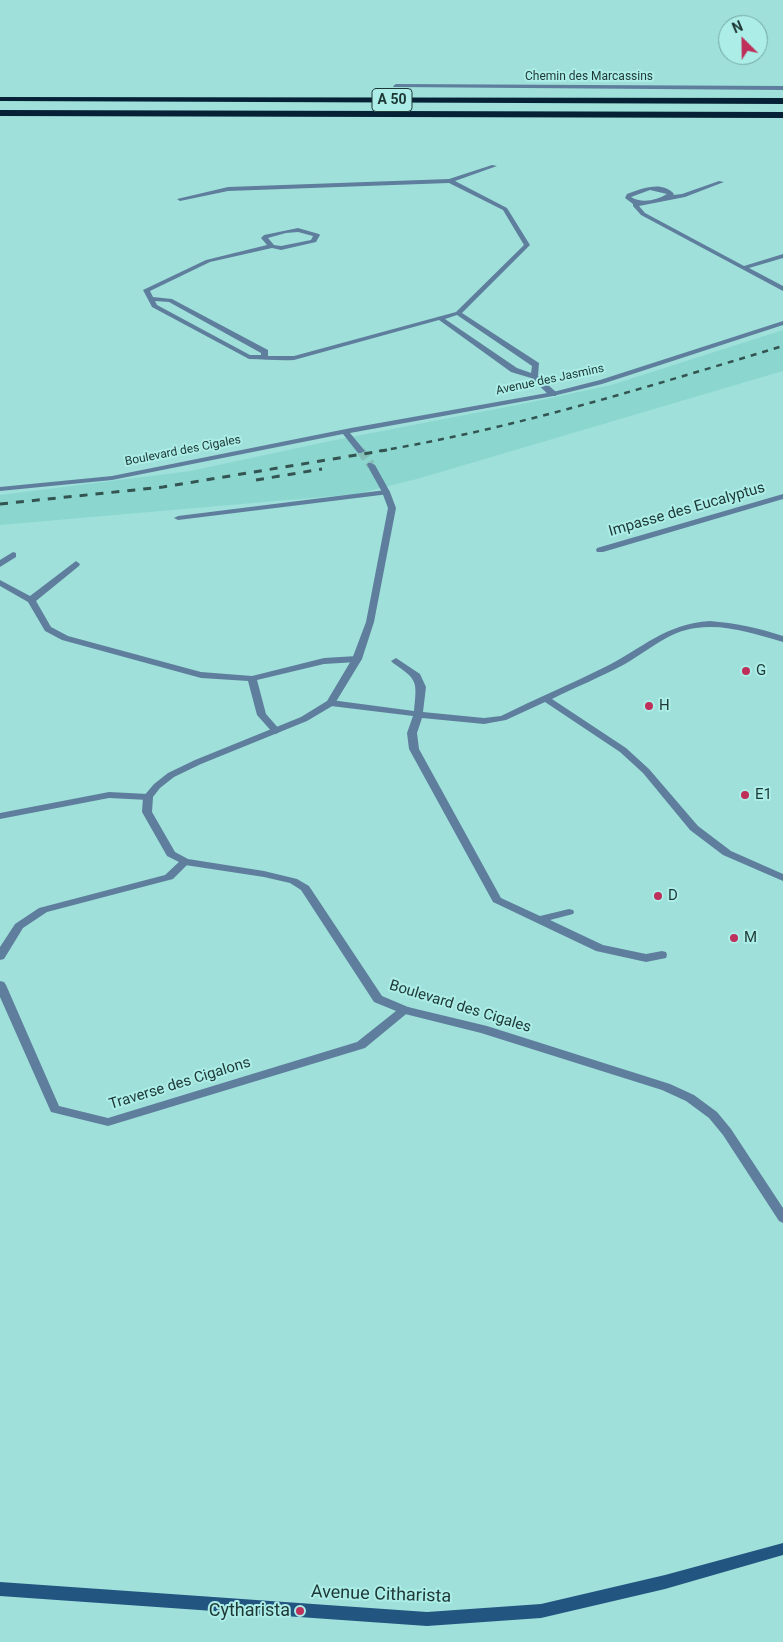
<!DOCTYPE html>
<style>
body{margin:0}
#map{position:relative;width:783px;height:1642px;overflow:hidden;background:#9fe1da;font-family:Roboto,sans-serif}
canvas{display:block}
.north{position:absolute;left:718px;top:15px;width:50px;height:50px;box-sizing:border-box;background:#aceee7;border:1px solid #73a5a0;border-radius:50%;rotate:337deg;font-size:14px;font-weight:700;line-height:20px;text-align:center;color:#1d3735}
.north::after{content:'';display:block;margin:auto;width:18px;height:22px;background:#be2f5a;clip-path:polygon(50% 0,100% 100%,50% 72%,0 100%)}
</style>
<div id="map">
<canvas width="783" height="1642"></canvas>
<div class="north">N</div>
</div>
<script>
const c = document.querySelector('canvas').getContext('2d');
c.lineJoin = 'round';
function paint(path, color) { c.fillStyle = color; c.fill(path, 'evenodd'); }
function strokePath(path, color, width, dash) { c.strokeStyle = color; c.lineWidth = width; c.lineCap = dash ? 'butt' : 'round'; c.setLineDash(dash || []); c.stroke(path); }
function drawText(font, color, halo, rows, align = 'center') {
  c.font = font + ' Roboto,sans-serif'; c.lineWidth = 4; c.setLineDash([]); c.textBaseline = 'middle'; c.strokeStyle = halo; c.fillStyle = color; for (const [text, x, y, turn = 0] of rows) {
    c.save(); c.translate(x, y); c.rotate((+turn || 0) * Math.PI / 180); c.textAlign = isNaN(turn) ? turn : align; if (halo) c.strokeText(text, 0, 0); c.fillText(text, 0, 0); c.restore();
  }
}
paint(new Path2D(`
 M 783,330 L 783,371 L 417,479 L 357,494 L 0,525 L 0,495 L 190,471 L 330,441 L 532,402 L 611,385 Z`), '#8bd7d0');
strokePath(new Path2D(`
 M 361,451 L 371,465`), '#85bfb9', 9, [9, 4.5]);
paint(new Path2D(`
 M 492,165 L 497,166 L 455,181 L 507,208 L 530,245 L 462,313 L 539,363 L 538,376 L 556,392 L 556,396 L 550,396 L 531,378 L 511,372 L 439,320 L 294,360 C 279,361 264,359 249,359 L 152,307 L 143,290 L 206,260 L 267,245 L 261,238 L 264,235 L 298,228 L 319,234 L 320,235 L 316,242 L 281,250 L 272,248 L 210,262 L 150,291 L 153,297 L 172,299 L 268,350 L 268,356 L 294,356 L 456,312 L 524,245 L 503,210 L 449,183 L 228,191 L 180,201 L 177,199 L 228,187 L 449,179 ZM 298,232 L 313,236 L 311,240 L 281,246 L 274,245 L 268,238 L 286,233 ZM 155,301 L 169,302 L 261,353 L 261,355 L 250,355 L 157,305 ZM 457,315 L 532,366 L 531,373 L 517,368 L 445,319 Z
 M 719,181 L 724,182 L 685,197 L 639,206 L 645,213 L 744,266 L 783,254 L 783,258 L 749,268 L 783,286 L 783,291 L 641,215 L 633,206 L 633,204 L 625,198 L 627,194 C 641,189 662,180 674,194 L 673,195 L 682,194 ZM 650,190 L 667,194 C 657,200 642,204 631,197 Z
 M 386,490 L 390,492 L 389,494 L 178,520 L 174,518 L 178,516 Z
 M 13,552 L 16,553 L 16,557 L 0,567 L 0,560 Z
 M 76,561 L 80,564 L 79,566 L 36,601 L 51,627 L 68,636 L 201,672 L 252,676 L 324,658 L 357,656 L 362,659 L 357,662 L 324,664 L 257,680 L 266,714 L 281,731 L 276,734 L 273,733 L 257,715 L 248,681 L 201,678 L 62,640 L 45,631 L 28,602 L 0,586 L 0,580 L 30,596 Z
 M 710,621 C 735,623 759,628 783,636 L 783,642 C 754,634 727,624 696,628 C 669,631 648,651 625,664 C 601,677 576,687 552,699 L 626,748 L 649,769 L 698,826 L 731,851 L 783,874 L 783,881 L 723,855 L 690,830 L 643,773 L 620,752 L 545,702 L 506,720 L 484,724 L 422,718 L 417,733 L 419,749 L 501,898 L 540,916 L 569,909 L 573,910 L 574,912 L 573,914 L 550,920 L 603,945 L 646,954 L 662,951 L 666,952 L 667,955 L 666,958 L 646,962 L 596,951 L 493,902 L 409,749 L 407,733 L 413,716 L 331,706 L 326,703 L 331,700 L 414,711 C 417,681 418,680 393,663 L 391,661 L 396,658 L 420,674 L 426,687 L 423,712 L 484,718 L 501,716 C 535,699 571,684 605,667 C 643,648 665,624 710,621 Z
 M 109,792 L 148,794 L 153,797 L 148,800 L 109,798 L 0,819 L 0,813 Z
 M 185,859 L 190,862 L 173,879 L 47,912 L 23,928 L 4,959 L 0,960 L 0,947 L 15,924 L 39,908 L 165,875 L 181,860 Z
 M 0,981 L 4,982 L 6,985 L 59,1106 L 108,1118 L 357,1042 L 401,1007 L 409,1007 L 411,1010 L 365,1048 L 108,1126 L 51,1112 L 0,997 Z`), '#5f7e9d');
paint(new Path2D(`
 M 396,84 L 783,86 L 783,90 L 394,87 L 393,86 Z
 M 783,321 L 783,325 L 602,384 L 553,396 L 350,433 L 365,451 L 361,453 L 358,453 L 343,434 L 112,480 L 0,491 L 0,487 L 112,476 L 351,428 L 553,392 L 600,380 Z
 M 368,463 L 371,463 L 375,465 L 390,492 L 396,508 L 374,622 L 362,659 L 334,705 L 307,721 L 201,764 L 174,777 L 160,788 L 153,797 L 152,812 L 175,852 L 188,859 L 264,871 L 297,879 L 309,886 L 382,996 L 408,1007 L 487,1026 L 670,1084 L 694,1095 L 717,1112 L 731,1129 L 783,1208 L 783,1223 L 779,1221 L 723,1135 L 709,1118 L 686,1101 L 662,1090 L 481,1033 L 401,1013 L 374,1002 L 301,890 L 290,883 L 264,877 L 185,865 L 167,856 L 142,812 L 143,797 L 154,784 L 168,773 L 195,760 L 301,717 L 327,701 L 352,659 L 366,622 L 388,508 L 382,492 L 367,465 Z
 M 783,494 L 783,499 L 603,552 L 597,552 L 596,550 L 597,548 Z`), '#5f7e9d');
paint(new Path2D(`
 M 783,1543 L 783,1555 L 665,1589 L 541,1618 L 427,1626 L 0,1596 L 0,1582 L 427,1612 L 541,1604 L 665,1575 Z`), '#235581');
paint(new Path2D(`
 M 0,97 L 783,98 L 783,104 L 0,101 Z
 M 0,110 L 783,112 L 783,118 L 0,116 Z`), '#062036');
strokePath(new Path2D(`
 M 379,451 C 517,428 650,386 783,346`), '#335451', 2.5, [6, 6]);
strokePath(new Path2D(`
 M 256,480 L 322,469
 M 0,504 L 163,487 L 387,450`), '#335451', 3, [8, 8]);
for (const [x, y, r, color] of [
 [746,671,5,"#be2f5a"],
 [649,706,5,"#be2f5a"],
 [745,795,5,"#be2f5a"],
 [658,896,5,"#be2f5a"],
 [734,938,5,"#be2f5a"],
 [300,1611,5,"#be2f5a"]
]) { const dot = new Path2D(); dot.arc(x, y, r, 0, 2 * Math.PI); c.fillStyle = color; c.fill(dot); strokePath(dot, '#aceee7', 2); }
drawText('12px', '#1d3735', '#aceee7', [
 ["Chemin des Marcassins",589,77],
 ["Avenue des Jasmins",550,380,-12],
 ["Boulevard des Cigales",183,451,-11]
]);
for (const [x, y, w] of [
 [392,100,40]
]) { const box = new Path2D(); box.roundRect(x - w / 2, y - 11.5, w, 23, 4); c.fillStyle = '#aceee7'; c.fill(box); strokePath(box, '#1d3735', 1); }
drawText('bold 14px', '#1d3735', null, [
 ["A 50",392,100]
]);
drawText('15px', '#1d3735', '#aceee7', [
 ["Impasse des Eucalyptus",687,510,-16],
 ["Boulevard des Cigales",460,1007,17],
 ["Traverse des Cigalons",180,1084,-17]
]);
drawText('15px', '#1d3735', '#aceee7', [
 ["G",756,671],
 ["H",659,706],
 ["E1",755,795],
 ["D",668,896],
 ["M",744,938]
], 'left');
drawText('18px', '#1d3735', '#aceee7', [
 ["Avenue Citharista",381,1595,2]
]);
drawText('18px', '#1d3735', '#aceee7', [
 ["Cytharista",290,1611]
], 'right');
</script>
